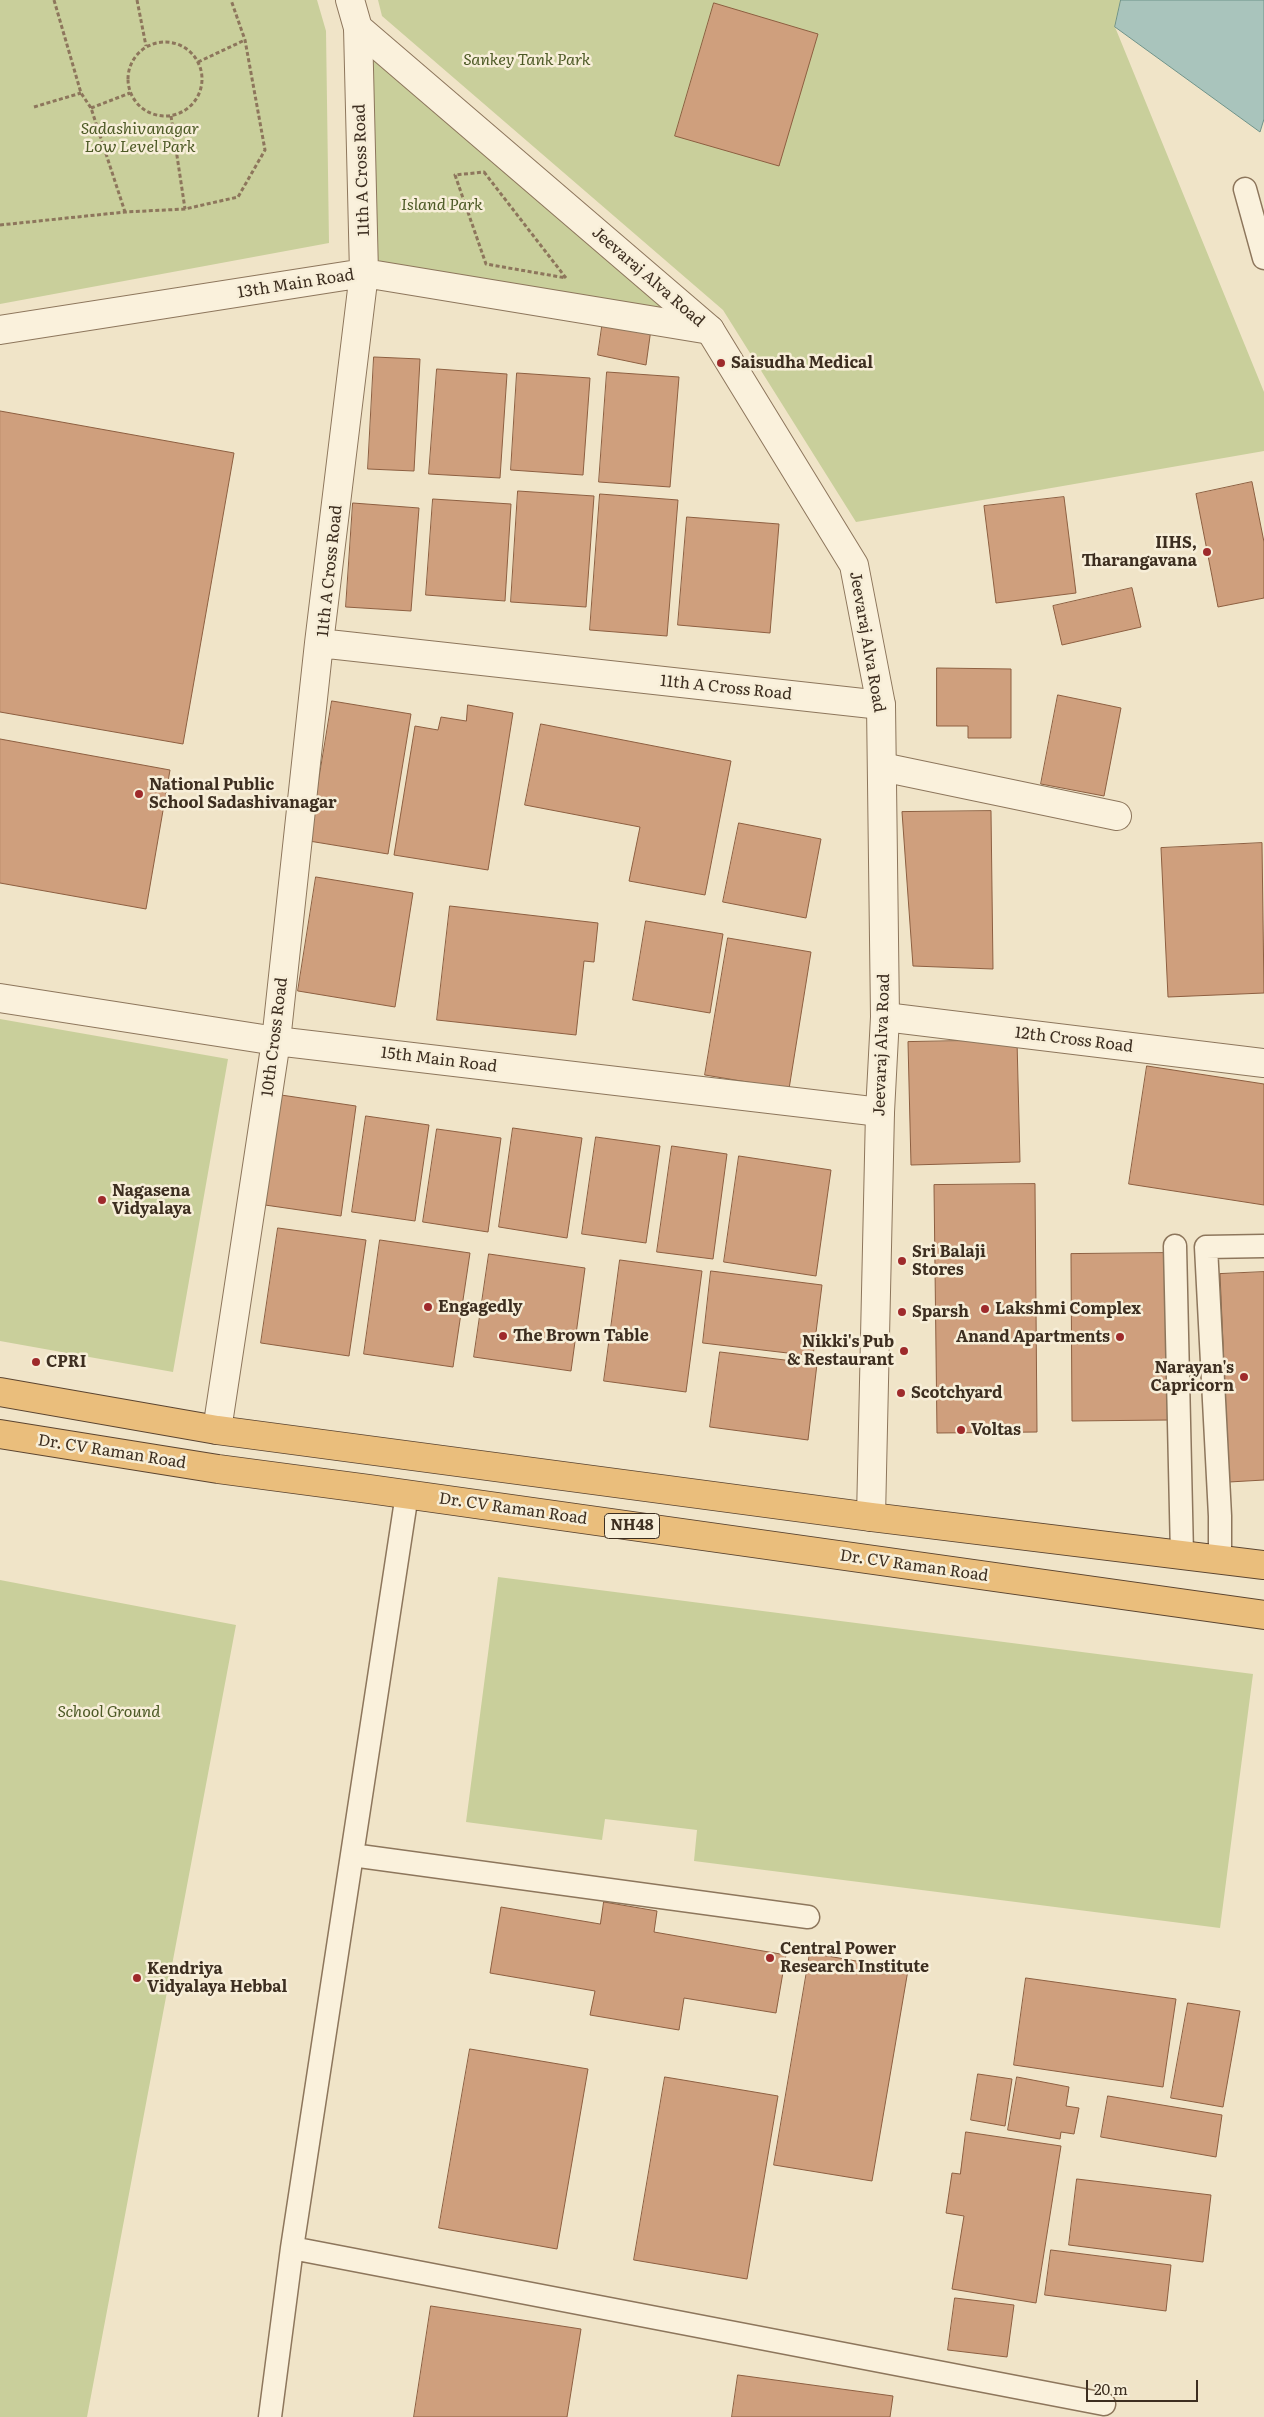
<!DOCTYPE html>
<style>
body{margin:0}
#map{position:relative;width:1264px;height:2417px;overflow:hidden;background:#f0e4c8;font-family:Literata,serif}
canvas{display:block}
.scale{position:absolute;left:1086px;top:2380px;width:112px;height:22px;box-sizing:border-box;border:2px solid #3d2e20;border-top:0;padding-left:6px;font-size:15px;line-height:18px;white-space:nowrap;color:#3d2e20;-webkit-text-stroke:4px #f7eed8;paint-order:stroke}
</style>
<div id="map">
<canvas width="1264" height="2417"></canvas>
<div class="scale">20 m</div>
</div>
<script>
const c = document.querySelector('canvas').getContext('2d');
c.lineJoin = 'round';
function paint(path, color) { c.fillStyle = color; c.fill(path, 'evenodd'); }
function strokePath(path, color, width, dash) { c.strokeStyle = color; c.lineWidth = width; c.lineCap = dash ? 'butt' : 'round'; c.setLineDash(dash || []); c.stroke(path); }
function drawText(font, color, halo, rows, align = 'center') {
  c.font = font + ' Literata,serif'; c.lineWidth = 5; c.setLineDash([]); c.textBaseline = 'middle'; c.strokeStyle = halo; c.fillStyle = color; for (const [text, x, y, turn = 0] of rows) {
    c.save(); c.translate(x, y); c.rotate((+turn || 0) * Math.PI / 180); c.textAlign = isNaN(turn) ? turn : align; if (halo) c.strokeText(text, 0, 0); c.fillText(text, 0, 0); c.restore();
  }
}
paint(new Path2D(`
 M 0,0 L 317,0 L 326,31 L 329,243 L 0,304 Z
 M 378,0 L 1121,0 L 1115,27 L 1264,392 L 1264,451 L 856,522 L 723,310 L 382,16 Z
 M 358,29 L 710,330 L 364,273 Z
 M 0,1019 L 228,1059 L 173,1372 L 0,1341 Z
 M 498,1577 L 1253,1674 L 1220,1928 L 694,1861 L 697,1830 L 605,1819 L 602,1840 L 466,1822 Z
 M 0,1580 L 236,1625 L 87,2417 L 0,2417 Z`), '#c9cf9b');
const water = new Path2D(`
 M 1121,0 L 1264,0 L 1264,119 L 1260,132 L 1115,27 Z`);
paint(water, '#a9c4bc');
strokePath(water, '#6f938a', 1);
const building = new Path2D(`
 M 714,3 L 818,34 L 779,166 L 675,136 Z
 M 603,320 L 651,329 L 646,365 L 598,355 Z
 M 374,357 L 420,359 L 414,471 L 368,469 Z
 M 437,369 L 507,374 L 500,478 L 429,474 Z
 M 607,372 L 679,377 L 670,487 L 599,482 Z
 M 517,373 L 590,378 L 583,475 L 511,470 Z
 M 0,411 L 234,453 L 183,744 L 0,712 Z
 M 1252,482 L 1264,542 L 1264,598 L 1218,607 L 1196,494 Z
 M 518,491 L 594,496 L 586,607 L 511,602 Z
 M 600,494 L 678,500 L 667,636 L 590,630 Z
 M 1064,497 L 1076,593 L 996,603 L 984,506 Z
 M 433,499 L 511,504 L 505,601 L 426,595 Z
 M 353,503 L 419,508 L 411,611 L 346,607 Z
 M 687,517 L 779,524 L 770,633 L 678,625 Z
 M 1132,588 L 1141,627 L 1062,645 L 1053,606 Z
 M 937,668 L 1011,669 L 1011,738 L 968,738 L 968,726 L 937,726 Z
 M 1058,695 L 1121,708 L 1104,796 L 1041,784 Z
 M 332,701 L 411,714 L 388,854 L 309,841 Z
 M 468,705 L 513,713 L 488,870 L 394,855 L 415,726 L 438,730 L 441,717 L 466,721 Z
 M 541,724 L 731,761 L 705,895 L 629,881 L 640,827 L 525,805 Z
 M 0,739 L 170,770 L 146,909 L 0,883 Z
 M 991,811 L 993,969 L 913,966 L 902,812 Z
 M 739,823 L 821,839 L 806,918 L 723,902 Z
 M 1262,843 L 1264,993 L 1168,997 L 1161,848 Z
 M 316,877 L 413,893 L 395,1007 L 298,991 Z
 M 450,906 L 598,923 L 594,962 L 584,961 L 576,1035 L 437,1020 Z
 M 646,921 L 723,934 L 710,1013 L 633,1000 Z
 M 728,938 L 811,952 L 789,1089 L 705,1075 Z
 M 1017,1040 L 1020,1162 L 911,1165 L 908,1042 Z
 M 1147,1066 L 1264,1084 L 1264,1205 L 1129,1184 Z
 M 281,1095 L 356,1106 L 341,1216 L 265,1205 Z
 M 366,1116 L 429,1125 L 415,1221 L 352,1212 Z
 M 513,1128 L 582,1138 L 567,1238 L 499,1227 Z
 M 437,1129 L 501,1138 L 488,1232 L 423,1222 Z
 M 596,1137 L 660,1146 L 646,1243 L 582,1234 Z
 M 672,1146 L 727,1154 L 713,1259 L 657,1252 Z
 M 739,1156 L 831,1170 L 816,1276 L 724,1262 Z
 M 1035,1184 L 1037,1432 L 937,1433 L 934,1185 Z
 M 278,1228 L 366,1240 L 349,1356 L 261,1343 Z
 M 380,1240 L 470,1253 L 453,1367 L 364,1354 Z
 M 1168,1253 L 1169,1420 L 1072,1421 L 1071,1254 Z
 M 489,1254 L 585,1268 L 571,1371 L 474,1357 Z
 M 620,1260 L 702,1271 L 686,1392 L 604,1381 Z
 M 711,1271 L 822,1285 L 813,1356 L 703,1343 Z
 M 1264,1272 L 1264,1480 L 1229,1482 L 1220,1274 Z
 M 720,1352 L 817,1364 L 808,1440 L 710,1427 Z
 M 604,1902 L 657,1911 L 654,1932 L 786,1955 L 776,2013 L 684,1998 L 679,2030 L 590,2015 L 595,1991 L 490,1973 L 501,1907 L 600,1924 Z
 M 810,1953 L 908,1970 L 872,2181 L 774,2165 Z
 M 1026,1978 L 1176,1999 L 1163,2087 L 1014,2065 Z
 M 1188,2003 L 1240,2011 L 1223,2107 L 1171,2098 Z
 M 470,2049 L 588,2069 L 557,2249 L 439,2228 Z
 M 978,2074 L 1012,2079 L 1005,2126 L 971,2120 Z
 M 665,2077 L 778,2096 L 747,2279 L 634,2260 Z
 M 1017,2077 L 1069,2087 L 1066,2106 L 1079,2108 L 1074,2134 L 1061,2132 L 1060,2139 L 1008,2130 Z
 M 1108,2096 L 1222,2115 L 1216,2157 L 1101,2137 Z
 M 966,2132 L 1061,2146 L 1036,2303 L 952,2289 L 964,2216 L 946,2213 L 952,2173 L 960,2174 Z
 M 1077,2179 L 1211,2195 L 1203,2262 L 1069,2245 Z
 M 1051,2250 L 1171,2265 L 1166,2311 L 1045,2295 Z
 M 955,2298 L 1014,2305 L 1007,2357 L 948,2350 Z
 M 431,2306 L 581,2329 L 567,2417 L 414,2417 Z
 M 738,2375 L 893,2396 L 890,2417 L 732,2417 Z`);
paint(building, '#cf9f7d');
strokePath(building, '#8d5f41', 1);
const service = new Path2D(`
 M 1245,189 L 1264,258
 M 1175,1246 L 1182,1555
 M 1220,1559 L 1220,1516 L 1206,1247 L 1264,1246
 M 352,1855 L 808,1917
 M 292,2248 L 407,1494
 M 270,2417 L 292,2248 L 1104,2404`);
const minor = new Path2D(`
 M 358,28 L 364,273 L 319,643 L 881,705
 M 0,330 L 364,273 L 710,330
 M 882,767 L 1117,816
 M 0,998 L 276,1041 L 880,1112
 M 885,1017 L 1264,1063
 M 217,1430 L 276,1041 L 319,643`);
const tertiary = new Path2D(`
 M 350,0 L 358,28 L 710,330 L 854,565 L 881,705 L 885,1017 L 880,1112 L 871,1517`);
const trunk = new Path2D(`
 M 0,1392 L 217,1430 L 871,1517 L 1264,1565
 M 0,1434 L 218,1469 L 369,1489 L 1264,1615`);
strokePath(service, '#8d765c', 25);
strokePath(minor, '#8d765c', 30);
strokePath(tertiary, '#8d765c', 30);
strokePath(trunk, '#5b4430', 30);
strokePath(new Path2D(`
 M 54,0 L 81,93 L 91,108 L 125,212
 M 137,0 L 146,46
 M128 79a37 37 0 1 1 74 0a37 37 0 1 1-74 0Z
 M 198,62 L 245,40
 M 34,107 L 81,93
 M 91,108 L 130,93
 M 171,116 L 185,209
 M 484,172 L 566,278 L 486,264 L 455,175 Z
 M 0,225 L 125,212 L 185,209 L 238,197 L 265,150 L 245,40 L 231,0`), '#8d765c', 3, [4, 2.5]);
strokePath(service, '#faf1dc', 22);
strokePath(minor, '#faf1dc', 28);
strokePath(tertiary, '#faf1dc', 28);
strokePath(trunk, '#eabe7c', 28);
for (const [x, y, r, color] of [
 [721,363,5,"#9e2a2b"],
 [1207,552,5,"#9e2a2b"],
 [139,794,5,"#9e2a2b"],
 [102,1200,5,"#9e2a2b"],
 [902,1261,5,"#9e2a2b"],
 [428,1307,5,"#9e2a2b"],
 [985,1309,5,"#9e2a2b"],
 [902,1312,5,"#9e2a2b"],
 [503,1336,5,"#9e2a2b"],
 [1120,1337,5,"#9e2a2b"],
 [904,1351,5,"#9e2a2b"],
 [36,1362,5,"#9e2a2b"],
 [1244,1377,5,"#9e2a2b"],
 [901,1393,5,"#9e2a2b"],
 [961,1430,5,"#9e2a2b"],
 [770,1958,5,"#9e2a2b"],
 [137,1978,5,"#9e2a2b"]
]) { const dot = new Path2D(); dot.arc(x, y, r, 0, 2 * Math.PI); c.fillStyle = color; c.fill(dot); strokePath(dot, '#f7eed8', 2); }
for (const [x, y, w] of [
 [632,1526,55]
]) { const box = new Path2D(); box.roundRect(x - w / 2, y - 12.5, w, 25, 4); c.fillStyle = '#f7eed8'; c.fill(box); strokePath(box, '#3d2e20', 1); }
drawText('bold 15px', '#3d2e20', null, [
 ["NH48",632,1526]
]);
drawText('italic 16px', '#4d5a26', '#f7eed8', [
 ["Sankey Tank Park",527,60],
 ["Sadashivanagar",140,129],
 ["Low Level Park",140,147],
 ["Island Park",442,205],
 ["School Ground",109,1712]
]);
drawText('16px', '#3d2e20', '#f7eed8', [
 ["11th A Cross Road",362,170,-92],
 ["Jeevaraj Alva Road",648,277,41],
 ["13th Main Road",296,284,-9],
 ["11th A Cross Road",330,571,-84],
 ["Jeevaraj Alva Road",867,642,80],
 ["11th A Cross Road",726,688,6],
 ["10th Cross Road",275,1037,-83],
 ["12th Cross Road",1074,1040,7],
 ["Jeevaraj Alva Road",882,1045,-88],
 ["15th Main Road",439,1060,7],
 ["Dr. CV Raman Road",112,1452,9],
 ["Dr. CV Raman Road",513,1509,8],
 ["Dr. CV Raman Road",914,1566,8]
]);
drawText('bold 16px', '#3d2e20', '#f7eed8', [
 ["Saisudha Medical",731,363],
 ["IIHS,",1197,543,"right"],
 ["Tharangavana",1197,561,"right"],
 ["National Public",149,785],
 ["School Sadashivanagar",149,803],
 ["Nagasena",112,1191],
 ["Vidyalaya",112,1209],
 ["Sri Balaji",912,1252],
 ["Stores",912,1270],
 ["Engagedly",438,1307],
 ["Lakshmi Complex",995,1309],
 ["Sparsh",912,1312],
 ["The Brown Table",513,1336],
 ["Anand Apartments",1110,1337,"right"],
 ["Nikki's Pub",894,1342,"right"],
 ["& Restaurant",894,1360,"right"],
 ["CPRI",46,1362],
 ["Narayan's",1234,1368,"right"],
 ["Capricorn",1234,1386,"right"],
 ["Scotchyard",911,1393],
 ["Voltas",971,1430],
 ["Central Power",780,1949],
 ["Research Institute",780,1967],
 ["Kendriya",147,1969],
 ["Vidyalaya Hebbal",147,1987]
], 'left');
</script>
